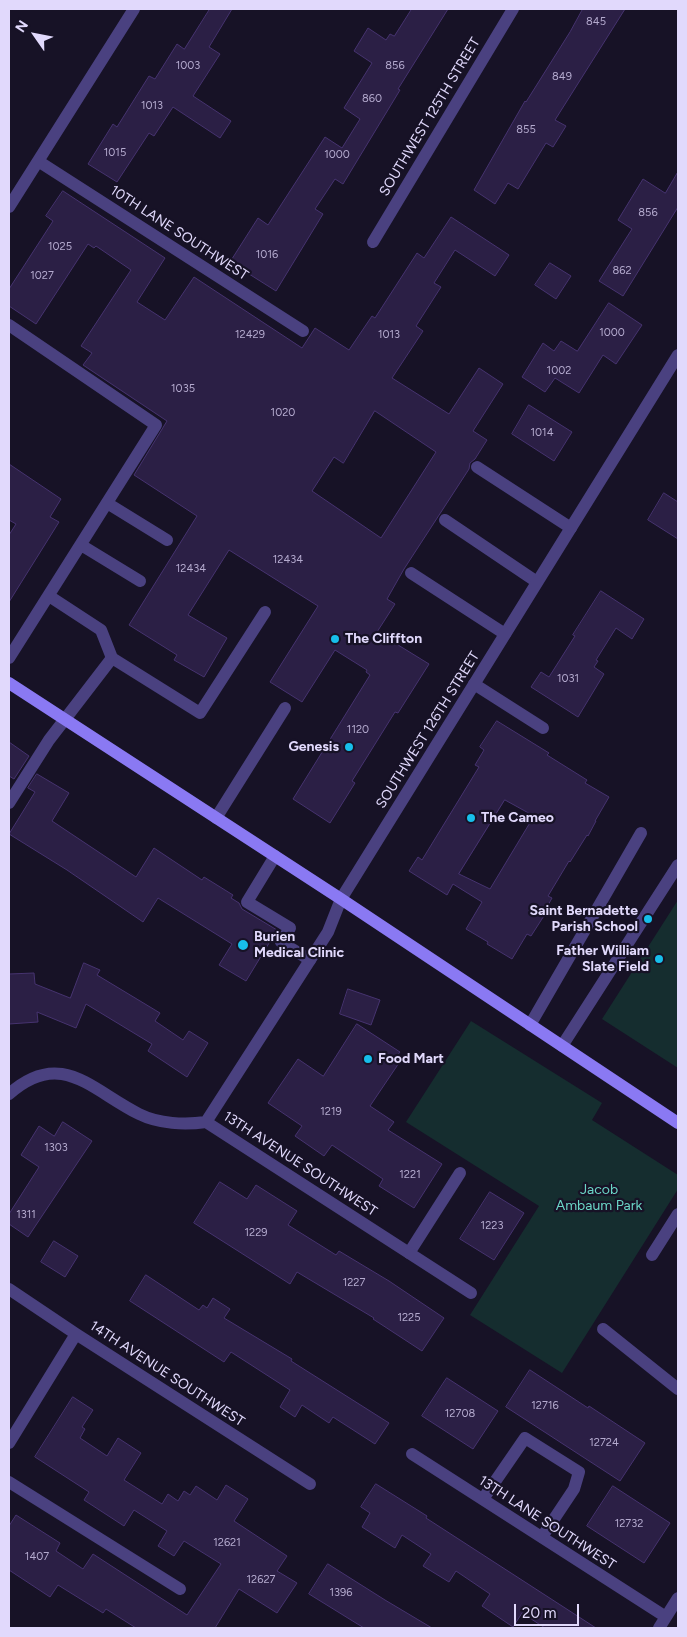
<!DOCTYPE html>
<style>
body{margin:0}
#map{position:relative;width:687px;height:1637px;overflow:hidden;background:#171226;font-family:Figtree,sans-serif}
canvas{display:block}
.frame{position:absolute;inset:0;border:10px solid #e1d9fc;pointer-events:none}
.north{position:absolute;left:10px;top:10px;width:50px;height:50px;-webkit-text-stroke:4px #171226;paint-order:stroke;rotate:303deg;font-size:14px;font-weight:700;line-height:20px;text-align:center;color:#e1d9fc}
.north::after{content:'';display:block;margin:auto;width:18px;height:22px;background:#e1d9fc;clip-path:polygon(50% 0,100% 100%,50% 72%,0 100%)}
.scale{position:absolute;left:514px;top:1604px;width:65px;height:22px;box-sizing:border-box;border:2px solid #e1d9fc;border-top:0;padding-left:6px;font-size:15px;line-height:18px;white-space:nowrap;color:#e1d9fc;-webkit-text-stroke:4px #171226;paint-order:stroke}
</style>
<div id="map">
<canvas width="687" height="1637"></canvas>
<div class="frame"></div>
<div class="north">N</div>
<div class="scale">20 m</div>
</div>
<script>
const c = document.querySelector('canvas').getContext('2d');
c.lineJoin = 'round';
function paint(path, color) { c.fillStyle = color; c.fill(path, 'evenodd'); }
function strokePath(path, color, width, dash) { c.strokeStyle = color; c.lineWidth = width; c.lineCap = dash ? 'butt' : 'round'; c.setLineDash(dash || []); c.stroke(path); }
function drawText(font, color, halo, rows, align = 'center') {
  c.font = font + ' Figtree,sans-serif'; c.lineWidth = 4.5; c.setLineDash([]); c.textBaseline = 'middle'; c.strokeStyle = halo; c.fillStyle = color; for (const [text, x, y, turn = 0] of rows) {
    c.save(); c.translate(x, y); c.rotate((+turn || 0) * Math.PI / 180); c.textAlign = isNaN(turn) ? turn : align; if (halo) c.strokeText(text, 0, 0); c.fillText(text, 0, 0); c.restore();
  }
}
paint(new Path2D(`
 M 678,900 L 678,1068 L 602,1019 Z
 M 471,1021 L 602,1103 L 592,1120 L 678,1175 L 678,1189 L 562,1373 L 470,1315 L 539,1206 L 406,1122 Z`), '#152d2f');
const building = new Path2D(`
 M 210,9 L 232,9 L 209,47 L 220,54 L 193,96 L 231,121 L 220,138 L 173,107 L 154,136 L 149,133 L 117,182 L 88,164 L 113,124 L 117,127 L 149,76 L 155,79 L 177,44 L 184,49 Z
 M 412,9 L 448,9 L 398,89 L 400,90 L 343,184 L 335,179 L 315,209 L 323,214 L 276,291 L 230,262 L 258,218 L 268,225 L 325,137 L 342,148 L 360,119 L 344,108 L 372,63 L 354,51 L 368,28 L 386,40 L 390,34 L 394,36 Z
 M 583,9 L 625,9 L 555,120 L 566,126 L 553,147 L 546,143 L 518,189 L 508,183 L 495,204 L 474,190 L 525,101 L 526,102 L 570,32 Z
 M 678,172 L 678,207 L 623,296 L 599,281 L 632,229 L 618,220 L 643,179 L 665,193 Z
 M 63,191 L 165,258 L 137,302 L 165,320 L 194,277 L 302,348 L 315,328 L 349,350 L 372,316 L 375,318 L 417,253 L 424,258 L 451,217 L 509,255 L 495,276 L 455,250 L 434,283 L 441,287 L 416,326 L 423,331 L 392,378 L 449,414 L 479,368 L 503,384 L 473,431 L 487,440 L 475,459 L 470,463 L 469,469 L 404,569 L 387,599 L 395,604 L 377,632 L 429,664 L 398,713 L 395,712 L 352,781 L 355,783 L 330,823 L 293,799 L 370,675 L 366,672 L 367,670 L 335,650 L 302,702 L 270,682 L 318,606 L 229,550 L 188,615 L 227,638 L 204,677 L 174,660 L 177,655 L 129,625 L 197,516 L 134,475 L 167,421 L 83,365 L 92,353 L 81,346 L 131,270 L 96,246 L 94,248 L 88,244 L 36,324 L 9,306 L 9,289 L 53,221 L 46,216 ZM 375,411 L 436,452 L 381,538 L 312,491 L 334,457 L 343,463 Z
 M 550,263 L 571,276 L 556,299 L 535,285 Z
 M 609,303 L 642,325 L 616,364 L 603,355 L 579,393 L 555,378 L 545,392 L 522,377 L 543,343 L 554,351 L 561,341 L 577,351 Z
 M 529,405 L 572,432 L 554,461 L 512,434 Z
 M 9,464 L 61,499 L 50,517 L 59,522 L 9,602 L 9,535 L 16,524 L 9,520 Z
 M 664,493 L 678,502 L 678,539 L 648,520 Z
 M 601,591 L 644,619 L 632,639 L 616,628 L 596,660 L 598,661 L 594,667 L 604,674 L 578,717 L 531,687 L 541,672 L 549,677 L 575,636 L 573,635 Z
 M 497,721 L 549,753 L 547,755 L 587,780 L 585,783 L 609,797 L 595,821 L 596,821 L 588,836 L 587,835 L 570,862 L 569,861 L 548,896 L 552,898 L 547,907 L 549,908 L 531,936 L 527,934 L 512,959 L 487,944 L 488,942 L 466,929 L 482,902 L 453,884 L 447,895 L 409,871 L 418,857 L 422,860 L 479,767 L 475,765 L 484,750 L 480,747 ZM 505,800 L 534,816 L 490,889 L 459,874 Z
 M 9,742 L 29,756 L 14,779 L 9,776 Z
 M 37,774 L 69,793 L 52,821 L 136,877 L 154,848 L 202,880 L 204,877 L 233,895 L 231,898 L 239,903 L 242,909 L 277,930 L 246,981 L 219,965 L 232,944 L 158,898 L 143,922 L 67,870 L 9,834 L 35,792 L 28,788 Z
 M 84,963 L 100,970 L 97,975 L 160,1013 L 155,1021 L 183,1040 L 189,1031 L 208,1043 L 187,1077 L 148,1051 L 152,1044 L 86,1004 L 76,1028 L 37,1012 L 38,1022 L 9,1024 L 9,974 L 34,973 L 35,984 L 70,998 Z
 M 348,989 L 380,1000 L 371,1025 L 340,1014 Z
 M 357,1024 L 400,1052 L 396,1057 L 401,1060 L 370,1106 L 394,1122 L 388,1130 L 442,1164 L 414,1208 L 379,1186 L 383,1179 L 332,1145 L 324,1156 L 295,1136 L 302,1126 L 268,1103 L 298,1059 L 323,1076 Z
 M 63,1122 L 92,1141 L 28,1237 L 9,1224 L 9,1214 L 39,1167 L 21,1155 L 39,1126 L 54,1136 Z
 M 220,1182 L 247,1199 L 256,1185 L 297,1211 L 288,1225 L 336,1255 L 339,1251 L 389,1281 L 444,1318 L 422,1351 L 373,1319 L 374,1318 L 297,1272 L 290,1284 L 194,1223 Z
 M 490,1192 L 524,1213 L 494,1260 L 460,1239 Z
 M 54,1241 L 78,1256 L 65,1277 L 41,1262 Z
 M 146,1275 L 199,1310 L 203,1305 L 207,1308 L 213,1298 L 230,1309 L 224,1318 L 292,1359 L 291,1361 L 389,1423 L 375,1444 L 333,1417 L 329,1423 L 302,1405 L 295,1417 L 280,1407 L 290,1390 L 231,1352 L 224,1362 L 130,1301 Z
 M 530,1370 L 588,1408 L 589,1406 L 645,1443 L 620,1481 L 506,1407 Z
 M 447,1378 L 498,1411 L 473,1449 L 422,1416 Z
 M 73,1397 L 93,1410 L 82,1427 L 85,1429 L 80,1438 L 107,1456 L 118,1438 L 141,1453 L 124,1480 L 162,1504 L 168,1494 L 178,1501 L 184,1491 L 190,1495 L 196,1486 L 217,1500 L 226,1485 L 248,1499 L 234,1521 L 287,1556 L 277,1571 L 297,1583 L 277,1613 L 239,1589 L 215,1628 L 136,1628 L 106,1609 L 103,1613 L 58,1585 L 50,1597 L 9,1570 L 9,1526 L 16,1515 L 60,1543 L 56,1551 L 83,1569 L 93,1554 L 187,1615 L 221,1564 L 184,1541 L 174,1556 L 158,1546 L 167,1531 L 134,1510 L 124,1526 L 84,1500 L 89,1492 L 35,1457 Z
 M 376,1484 L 427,1516 L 426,1518 L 596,1628 L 545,1628 L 522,1613 L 513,1627 L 482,1606 L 490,1594 L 456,1571 L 449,1582 L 423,1566 L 431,1554 L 402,1535 L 395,1548 L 362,1527 L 370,1513 L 361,1507 Z
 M 613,1486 L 670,1523 L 644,1563 L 587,1526 Z
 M 328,1564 L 385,1600 L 432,1628 L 364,1628 L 309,1594 Z`);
paint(building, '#2b1f45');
strokePath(building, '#46336f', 1);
strokePath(new Path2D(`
 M 9,325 L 156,425 L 9,658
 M 477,467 L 571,528
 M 107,503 L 167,540
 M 445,520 L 537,582
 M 81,545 L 140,581
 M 411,573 L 505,634
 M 49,596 L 101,630 L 112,658 L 200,713 L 265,612
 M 474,684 L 543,728
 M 9,803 L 49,740 L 112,658
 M 216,818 L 285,708
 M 275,856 L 247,902 L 290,928 L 281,942 L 310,960
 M 530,1025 L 641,833
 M 562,1046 L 678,865
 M 409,1253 L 460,1173
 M 652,1255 L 678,1214
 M 603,1329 L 678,1389
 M 9,1482 L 180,1589
 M 483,1499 L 525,1438 L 579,1472 L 574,1489 L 542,1537`), '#4a4180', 12);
strokePath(new Path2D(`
 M 38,161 L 303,331
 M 9,207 L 134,9
 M 373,242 L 513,9
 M 9,1094 C 61,1048 91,1090 139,1114 C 159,1124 185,1125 206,1122 L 471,1293
 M 206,1122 L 328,932 L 341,899 L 678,355
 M 9,1289 L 76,1334 L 310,1484
 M 9,1443 L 76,1334
 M 412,1454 L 666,1617
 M 659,1628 L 678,1598`), '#4a4180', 12);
strokePath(new Path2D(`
 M 9,683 L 341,899 L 678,1123`), '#8a79f3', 12);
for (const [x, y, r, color] of [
 [335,639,5,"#17beea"],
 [349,747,5,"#17beea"],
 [471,818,5,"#17beea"],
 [648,919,5,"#17beea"],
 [243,945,6,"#17beea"],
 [659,959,5,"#17beea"],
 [368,1059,5,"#17beea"]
]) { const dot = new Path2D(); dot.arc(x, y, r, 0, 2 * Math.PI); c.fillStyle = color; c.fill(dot); strokePath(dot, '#171226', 2); }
drawText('11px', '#b4aace', null, [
 ["845",596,22],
 ["1003",188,66],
 ["856",395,66],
 ["849",562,77],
 ["860",372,99],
 ["1013",152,106],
 ["855",526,130],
 ["1015",115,153],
 ["1000",337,155],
 ["856",648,213],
 ["1025",60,247],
 ["1016",267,255],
 ["862",622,271],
 ["1027",42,276],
 ["1000",612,333],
 ["12429",250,335],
 ["1013",389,335],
 ["1002",559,371],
 ["1035",183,389],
 ["1020",283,413],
 ["1014",542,433],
 ["12434",288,560],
 ["12434",191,569],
 ["1031",568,679],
 ["1120",358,730],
 ["1219",331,1112],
 ["1303",56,1148],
 ["1221",410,1175],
 ["1311",26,1215],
 ["1223",492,1226],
 ["1229",256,1233],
 ["1227",354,1283],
 ["1225",409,1318],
 ["12716",545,1406],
 ["12708",460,1414],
 ["12724",604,1443],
 ["12732",629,1524],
 ["12621",227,1543],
 ["1407",37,1557],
 ["12627",261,1580],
 ["1396",341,1593]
]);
drawText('14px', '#e1d9fc', '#171226', [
 ["SOUTHWEST 125TH STREET",430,117,-59],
 ["10TH LANE SOUTHWEST",179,233,33],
 ["SOUTHWEST 126TH STREET",428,730,-58],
 ["13TH AVENUE SOUTHWEST",300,1164,33],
 ["14TH AVENUE SOUTHWEST",167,1374,33],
 ["13TH LANE SOUTHWEST",547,1523,33]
]);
drawText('bold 14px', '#e1d9fc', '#171226', [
 ["The Cliffton",345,639],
 ["Genesis",339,747,"right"],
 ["The Cameo",481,818],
 ["Saint Bernadette",638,911,"right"],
 ["Parish School",638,927,"right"],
 ["Burien",254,937],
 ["Medical Clinic",254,953],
 ["Father William",649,951,"right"],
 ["Slate Field",649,967,"right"],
 ["Food Mart",378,1059]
], 'left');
drawText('14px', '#6bd6c7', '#171226', [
 ["Jacob",599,1190],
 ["Ambaum Park",599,1206]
]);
</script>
